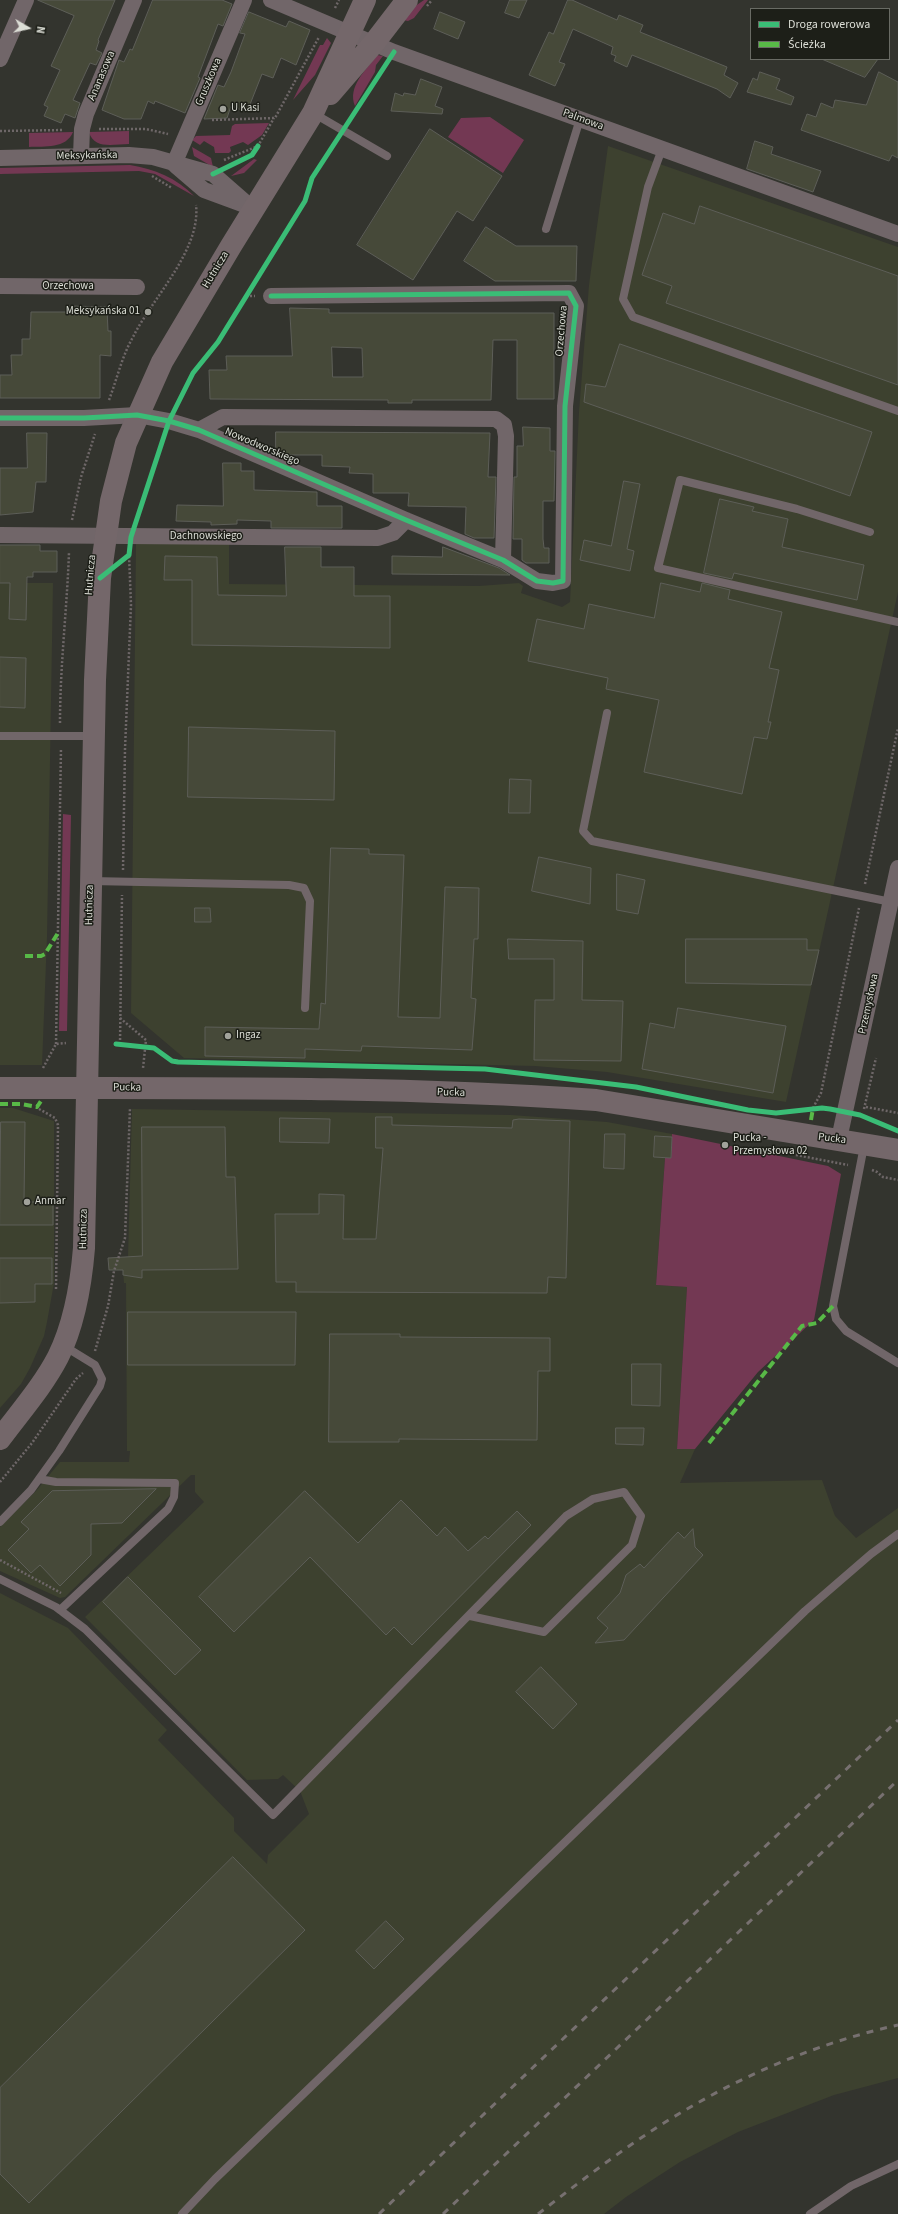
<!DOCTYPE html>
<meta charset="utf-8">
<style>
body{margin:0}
#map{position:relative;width:898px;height:2214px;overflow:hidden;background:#33342e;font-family:"Source Sans 3",sans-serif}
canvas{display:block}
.legend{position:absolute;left:750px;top:8px;width:140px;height:52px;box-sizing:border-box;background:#1d1f18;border:1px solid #696b64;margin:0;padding:5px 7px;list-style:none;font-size:12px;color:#dcded6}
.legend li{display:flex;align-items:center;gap:8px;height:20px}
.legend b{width:20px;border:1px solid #696b64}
.north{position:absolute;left:8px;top:8px;width:40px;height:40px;-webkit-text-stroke:3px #1d1f18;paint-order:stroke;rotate:99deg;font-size:11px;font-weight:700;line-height:16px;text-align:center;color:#dcded6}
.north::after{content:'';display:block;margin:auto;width:14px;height:18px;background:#dcded6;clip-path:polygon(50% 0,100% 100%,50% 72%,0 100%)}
</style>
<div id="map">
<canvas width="898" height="2214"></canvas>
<ul class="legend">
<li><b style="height:5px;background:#3abd76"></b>Droga rowerowa</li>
<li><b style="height:5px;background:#58b947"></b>Ścieżka</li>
</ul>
<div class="north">N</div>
</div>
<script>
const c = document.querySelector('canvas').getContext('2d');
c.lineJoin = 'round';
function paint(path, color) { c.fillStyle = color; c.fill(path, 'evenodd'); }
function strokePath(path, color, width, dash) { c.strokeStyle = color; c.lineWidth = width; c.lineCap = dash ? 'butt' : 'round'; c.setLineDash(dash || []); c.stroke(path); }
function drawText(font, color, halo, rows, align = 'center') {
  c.font = font + ' "Source Sans 3",sans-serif'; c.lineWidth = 3; c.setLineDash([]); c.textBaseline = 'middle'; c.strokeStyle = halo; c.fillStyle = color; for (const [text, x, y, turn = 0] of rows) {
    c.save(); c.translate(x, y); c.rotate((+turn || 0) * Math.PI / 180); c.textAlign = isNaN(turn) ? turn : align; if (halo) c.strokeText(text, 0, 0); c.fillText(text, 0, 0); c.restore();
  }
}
paint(new Path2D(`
 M 608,146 L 898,247 L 898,592 L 786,1102 L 607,1072 L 535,1066 L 184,1058 L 131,1013 L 136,543 L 229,543 L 229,584 L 479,586 L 519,583 L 523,586 L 521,593 L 562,607 L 570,602 L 579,412 L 589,285 Z
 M 0,583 L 53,583 L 47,937 L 42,1065 L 0,1065 Z
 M 0,1108 L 13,1108 L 54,1121 L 54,1283 L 47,1322 L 44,1336 L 30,1368 L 21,1384 L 0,1408 Z
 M 132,1109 L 511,1115 L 607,1122 L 672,1134 L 671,1158 L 665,1158 L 656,1285 L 687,1287 L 677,1449 L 695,1449 L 680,1483 L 822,1480 L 835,1516 L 856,1538 L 898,1508 L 898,2078 L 834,2095 L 738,2132 L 680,2162 L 626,2197 L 604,2214 L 0,2214 L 0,1593 L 68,1628 L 167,1730 L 158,1740 L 234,1818 L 234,1831 L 267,1864 L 268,1855 L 309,1814 L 300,1791 L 283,1775 L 278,1779 L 247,1780 L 85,1617 L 204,1502 L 195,1492 L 195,1475 L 191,1475 L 65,1597 L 60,1598 L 0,1571 L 0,1527 L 36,1491 L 60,1462 L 129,1462 L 130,1451 L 127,1451 L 126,1283 L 124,1283 L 122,1257 L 128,1257 Z`), '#3d412f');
paint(new Path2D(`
 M 424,0 L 428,0 L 414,18 L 408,21 L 403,20 L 411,9 Z
 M 327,38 L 331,43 L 315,75 L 293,100 L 320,45 L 323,45 Z
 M 377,55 L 383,56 L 376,65 L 375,72 L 355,106 C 347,87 366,70 377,55 Z
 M 490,117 L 524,140 L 503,173 L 448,137 L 461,118 Z
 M 269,123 L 262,135 L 248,145 L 243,142 L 230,147 L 231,151 L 229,153 L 215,153 L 214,147 L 204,141 L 200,145 L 192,140 L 196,136 L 230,135 L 232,126 L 235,124 Z
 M 129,131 L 129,144 C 114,144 94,150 89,132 Z
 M 73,132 C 66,149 45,146 29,147 L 29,133 Z
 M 192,147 L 211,158 L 213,167 L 194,156 Z
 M 254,159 L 257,160 L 244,173 L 231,176 Z
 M 130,165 C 154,169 177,178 194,196 L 155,174 L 139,171 L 0,174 L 0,168 Z
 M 63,814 L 71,815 L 67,1031 L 59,1031 Z
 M 672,1134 L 828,1166 L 841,1174 L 814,1320 L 758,1372 L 695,1449 L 677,1449 L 687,1287 L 656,1285 L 665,1158 L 671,1158 Z`), '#733853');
const building = new Path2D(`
 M 38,0 L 115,0 L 98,40 L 99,41 L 96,50 L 102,53 L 96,65 L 90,63 L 73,100 L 80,103 L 75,118 L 65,114 L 61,123 L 44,116 L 48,107 L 44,105 L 60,70 L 51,66 L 74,16 Z
 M 153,0 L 222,0 L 232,4 L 223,26 L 218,24 L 198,77 L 200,78 L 185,113 L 155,101 L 154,104 L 148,101 L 141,119 L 124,119 L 102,110 L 119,60 L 124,62 L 130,49 L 132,50 Z
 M 510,0 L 527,0 L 519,18 L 505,13 Z
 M 568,0 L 572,0 L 617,20 L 619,15 L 643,25 L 640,32 L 727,67 L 724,75 L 738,83 L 730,98 L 717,89 L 632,55 L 627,67 L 614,61 L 616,56 L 611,54 L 613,47 L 573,29 L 559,62 L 565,64 L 555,86 L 529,75 L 549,32 L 553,34 Z
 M 249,12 L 286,27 L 289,21 L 310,30 L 296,65 L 281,58 L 273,78 L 262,74 L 247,112 L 231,106 L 227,118 L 204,119 L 218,85 L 224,87 L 231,72 L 245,34 L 240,33 Z
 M 440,12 L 465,22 L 458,39 L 434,29 Z
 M 822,59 L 878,59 L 865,77 Z
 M 760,72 L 780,79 L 776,89 L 794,97 L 791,105 L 747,92 L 753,78 L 757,80 Z
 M 879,72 L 898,82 L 898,158 L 892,155 L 889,161 L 801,130 L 807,114 L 816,117 L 821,103 L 833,108 L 835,100 L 866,105 Z
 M 421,79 L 442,87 L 435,106 L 443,109 L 442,114 L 391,111 L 395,93 L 403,96 L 404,93 L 415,95 Z
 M 430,129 L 502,176 L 473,221 L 457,211 L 413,280 L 357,245 Z
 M 755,141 L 773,147 L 771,154 L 821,171 L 813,192 L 747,169 Z
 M 700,206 L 898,276 L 898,385 L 666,303 L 672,286 L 642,275 L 663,213 L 694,224 Z
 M 486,227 L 516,246 L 577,246 L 576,281 L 495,281 L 464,261 Z
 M 69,306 L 107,307 L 108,331 L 111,331 L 111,356 L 100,355 L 100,398 L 0,398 L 0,375 L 12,375 L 11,355 L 22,355 L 22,339 L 30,339 L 31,312 L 69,312 Z
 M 290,308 L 329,309 L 329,313 L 554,313 L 554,399 L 517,399 L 517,340 L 493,340 L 491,400 L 412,400 L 412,403 L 388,403 L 388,400 L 210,399 L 209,370 L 227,370 L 226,356 L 292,356 ZM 332,347 L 362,348 L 363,377 L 333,377 Z
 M 620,344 L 872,432 L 850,496 L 584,402 L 586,384 L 605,387 Z
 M 523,427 L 550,428 L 550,451 L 555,451 L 554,501 L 543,501 L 543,539 L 544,548 L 549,548 L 549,563 L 526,563 L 522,560 L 522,539 L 513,539 L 514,477 L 517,477 L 517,446 L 523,446 Z
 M 276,432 L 490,433 L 488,477 L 496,477 L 494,538 L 474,538 L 465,534 L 466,507 L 408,506 L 409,493 L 373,493 L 373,474 L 349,473 L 350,467 L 322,466 L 322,455 L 280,455 L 276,453 Z
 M 27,433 L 47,433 L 46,482 L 36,482 L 33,512 L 0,515 L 0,468 L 27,468 Z
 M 223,463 L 241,463 L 241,471 L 254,471 L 254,490 L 317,492 L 317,506 L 342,506 L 342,528 L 271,528 L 271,521 L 237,520 L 237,524 L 211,525 L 211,522 L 176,521 L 177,505 L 223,506 Z
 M 624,481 L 640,484 L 627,549 L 634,551 L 630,571 L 580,560 L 584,540 L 611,546 Z
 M 720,499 L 754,507 L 752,511 L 788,519 L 782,547 L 864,565 L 857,600 L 734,573 L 732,579 L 704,573 Z
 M 0,545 L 40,545 L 40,551 L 57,551 L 57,572 L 33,572 L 33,577 L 27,577 L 26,620 L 9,619 L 10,583 L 0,583 Z
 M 285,547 L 321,547 L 321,567 L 354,567 L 354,596 L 390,596 L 390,648 L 192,645 L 192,580 L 164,580 L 165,556 L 217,557 L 218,595 L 286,596 Z
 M 443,547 L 499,568 L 510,575 L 392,574 L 392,556 L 442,557 Z
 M 661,583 L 700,592 L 702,583 L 730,590 L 728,599 L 782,612 L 769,668 L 779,670 L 768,722 L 771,722 L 767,739 L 754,737 L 742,794 L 644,772 L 659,700 L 606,689 L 608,678 L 528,661 L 537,619 L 584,629 L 589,604 L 654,618 Z
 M 0,657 L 26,658 L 25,708 L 0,707 Z
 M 189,727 L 335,731 L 334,800 L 188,797 Z
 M 510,779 L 531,780 L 530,813 L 509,813 Z
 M 331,848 L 369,849 L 369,854 L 404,855 L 398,1017 L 440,1018 L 445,887 L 479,888 L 478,939 L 474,939 L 471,998 L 476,999 L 472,1050 L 362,1046 L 361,1051 L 305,1049 L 305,1058 L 205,1056 L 205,1027 L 319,1029 L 321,1003 L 325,1004 Z
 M 539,857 L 591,868 L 590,904 L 532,891 Z
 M 617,874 L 645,880 L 638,914 L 617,910 Z
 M 195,908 L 210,908 L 211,922 L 195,922 Z
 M 508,939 L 583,941 L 582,1000 L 623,1001 L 621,1061 L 534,1060 L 535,1000 L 554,1000 L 554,959 L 509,959 Z
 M 686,939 L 807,939 L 807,950 L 819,950 L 811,985 L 686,983 Z
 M 678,1008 L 786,1026 L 773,1093 L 642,1069 L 650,1023 L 674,1028 Z
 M 376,1117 L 392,1117 L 392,1125 L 512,1128 L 513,1120 L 519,1119 L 570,1121 L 566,1278 L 548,1277 L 547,1293 L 296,1292 L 296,1282 L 276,1282 L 275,1214 L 319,1214 L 319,1194 L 344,1195 L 343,1239 L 376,1239 L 383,1148 L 376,1148 Z
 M 280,1118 L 330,1119 L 329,1143 L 280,1142 Z
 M 1,1122 L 25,1122 L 24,1202 L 53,1202 L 53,1225 L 0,1225 Z
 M 142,1127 L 225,1127 L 226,1177 L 235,1177 L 238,1269 L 142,1270 L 142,1278 L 123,1275 L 123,1270 L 109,1270 L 108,1258 L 142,1256 Z
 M 605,1134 L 625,1134 L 624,1169 L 604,1168 Z
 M 655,1136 L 672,1137 L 671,1158 L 654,1157 Z
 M 0,1258 L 52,1258 L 52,1284 L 35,1284 L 35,1302 L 0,1303 Z
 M 128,1312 L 296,1312 L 295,1365 L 128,1365 Z
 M 330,1334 L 400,1334 L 400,1337 L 550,1338 L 550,1371 L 538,1371 L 537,1440 L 399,1439 L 399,1442 L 329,1442 Z
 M 632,1364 L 661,1364 L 660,1406 L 632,1405 Z
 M 616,1428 L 644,1428 L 643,1445 L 616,1444 Z
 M 156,1489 L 122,1523 L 91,1524 L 91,1555 L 60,1586 L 40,1565 L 31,1573 L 8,1550 L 29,1529 L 21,1522 L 52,1491 Z
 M 305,1491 L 358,1543 L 401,1500 L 437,1536 L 445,1527 L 468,1551 L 485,1536 L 488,1539 L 517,1511 L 531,1525 L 412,1645 L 394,1627 L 386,1635 L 310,1557 L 234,1632 L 199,1597 Z
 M 693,1529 L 695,1547 L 703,1555 L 624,1640 L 595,1643 L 608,1628 L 597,1618 L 620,1593 L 626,1575 L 640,1564 L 644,1568 L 678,1532 L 684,1538 Z
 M 128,1577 L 201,1650 L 175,1675 L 103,1602 Z
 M 541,1667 L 577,1704 L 553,1729 L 516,1692 Z
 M 233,1857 L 305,1930 L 29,2203 L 0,2174 L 0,2088 Z
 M 386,1921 L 404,1939 L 374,1969 L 356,1951 Z`);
paint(building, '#464939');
strokePath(building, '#5d5e58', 1);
strokePath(new Path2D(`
 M 427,6 L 432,0
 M 335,8 L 339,0
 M 212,120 L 275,118 L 319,37
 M 99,129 L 146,129 L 168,134
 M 0,131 L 64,130
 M 224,160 L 258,146 L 274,118
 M 152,176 L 172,188
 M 246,296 L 255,296
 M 109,400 C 117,379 122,356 133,337 C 153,297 201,250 196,205
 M 72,520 L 81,477 L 95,434
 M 60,723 C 60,666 67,609 69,552
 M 123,870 L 125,749 L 131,605 L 129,555
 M 865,884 L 898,728
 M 120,1018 L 146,1040 L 143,1068
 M 56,1044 L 61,748
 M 120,1044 L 122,895
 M 43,1068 L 56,1044 L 66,1043
 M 866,1107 L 898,1113
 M 813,1108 L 821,1093 L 859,908
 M 39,1109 L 55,1118 L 58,1125 L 56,1291
 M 864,1109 L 876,1058
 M 796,1155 L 848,1165
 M 872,1170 L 877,1172 L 883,1177 L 898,1180
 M 95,1351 L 108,1306 L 114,1271 L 125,1238 L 130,1108
 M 0,1482 L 32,1443 L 76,1379 L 83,1373
 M 0,1560 L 61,1593`), '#6e6768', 2.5, [2, 2]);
strokePath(new Path2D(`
 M 313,113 L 387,156
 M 662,149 L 648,187 L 623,299 L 633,317 L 898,411
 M 546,229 L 580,119
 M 870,532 L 797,509 L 680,480 L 658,568 L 898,622
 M 607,713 L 583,831 L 592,841 L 891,902
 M 0,736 L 93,736
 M 91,881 L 289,885 L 304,888 L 310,901 L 305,1008
 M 864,1146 L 833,1306 L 836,1319 L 846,1331 L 898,1363
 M 39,1479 L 56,1482 L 175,1483 L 174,1497 L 168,1509 L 60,1610
 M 0,1522 L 31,1490 L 59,1451 L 100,1386 L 102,1379 L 95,1365 L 64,1346
 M 0,1579 L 56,1607 L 85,1629 L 273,1815 L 566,1516 L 593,1499 L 624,1492 L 641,1516 L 632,1545 L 544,1632 L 470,1616
 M 182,2214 L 215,2179 L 805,1611 L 871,1554 L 898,1534
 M 810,2214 L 851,2186 L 898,2164`), '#716669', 8);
strokePath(new Path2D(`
 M 271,0 L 394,52 L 898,234
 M 0,59 L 26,0
 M 81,156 L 82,129 L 86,114 L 134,0
 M 0,158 L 129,155 L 153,157 L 213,174 L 253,209
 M 174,164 L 244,0
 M 176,166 L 204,190 L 242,204
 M 0,286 L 137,287
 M 0,418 L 84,418 L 137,415 L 169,421 L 199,430 L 406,520 L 503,560 L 537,581 L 553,583 L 563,581 L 565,406 L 576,306 L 569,293 L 271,296
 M 199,430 L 223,417 L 496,419 L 504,425 L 506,436 L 503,560
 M 0,535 L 378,538 L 393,533 L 406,520
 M 839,1139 L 898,868`), '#716669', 16);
strokePath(new Path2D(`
 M 330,94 L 374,43 L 407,0
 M 0,1088 C 198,1088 398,1086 596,1100 L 898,1150
 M 0,1439 C 20,1412 43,1386 58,1357 C 75,1323 81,1285 84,1248 L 95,680 L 100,578 L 111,501 L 126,443 L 162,362 L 231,246 L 313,113 L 365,0`), '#74676a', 22);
strokePath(new Path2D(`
 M 379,2214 L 898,1720
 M 443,2214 L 898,1780
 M 538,2214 C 585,2178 631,2142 682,2112 C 749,2072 822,2042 898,2025`), '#777070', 3, [7, 7]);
strokePath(new Path2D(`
 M 25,956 L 41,956 L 45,954 L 58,933
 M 0,1104 L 21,1104 L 37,1107 L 41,1101
 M 811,1120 L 813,1108
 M 709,1443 L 802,1326 L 817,1323 L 833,1306`), '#58b947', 4, [8, 4]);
strokePath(new Path2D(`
 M 213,174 L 252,155 L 258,146
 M 0,418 L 84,418 L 137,415 L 169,421 L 199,430 L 406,520 L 503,560 L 537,581 L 553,583 L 563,581 L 565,406 L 576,306 L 569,293 L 271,296
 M 100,578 L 129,555 L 131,537 L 169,421 L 193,373 L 218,342 L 305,201 L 312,178 L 394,52
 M 116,1044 L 154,1048 L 172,1061 L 178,1062 L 485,1069 L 636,1087 L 748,1110 L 776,1113 L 822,1108 L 830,1109 L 860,1115 L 898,1131`), '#3abd76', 5);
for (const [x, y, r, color] of [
 [223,109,4,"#a1a29b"],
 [148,312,4,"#a1a29b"],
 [228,1036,4,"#a1a29b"],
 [725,1145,4,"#a1a29b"],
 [27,1202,4,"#a1a29b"]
]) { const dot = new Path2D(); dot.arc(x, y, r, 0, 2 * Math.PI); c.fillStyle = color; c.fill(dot); strokePath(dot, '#1d1f18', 1.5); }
drawText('11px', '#dcded6', '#1d1f18', [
 ["Ananasowa",102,76,-67],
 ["Gruszkowa",209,82,-67],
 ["Palmowa",583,120,20],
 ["Meksykańska",87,156,-1],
 ["Hutnicza",216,270,-59],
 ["Orzechowa",68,287],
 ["Orzechowa",562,331,-85],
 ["Nowodworskiego",262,447,23],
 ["Dachnowskiego",206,537],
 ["Hutnicza",91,575,-85],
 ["Hutnicza",90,905,-89],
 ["Przemysłowa",869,1004,-78],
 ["Pucka",127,1088,1],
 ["Pucka",451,1093,2],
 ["Pucka",832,1139,7],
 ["Hutnicza",84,1229,-89]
]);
drawText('11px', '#dcded6', '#1d1f18', [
 ["U Kasi",231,109],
 ["Meksykańska 01",140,312,"right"],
 ["Ingaz",236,1036],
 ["Pucka -",733,1139],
 ["Przemysłowa 02",733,1152],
 ["Anmar",35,1202]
], 'left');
</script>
